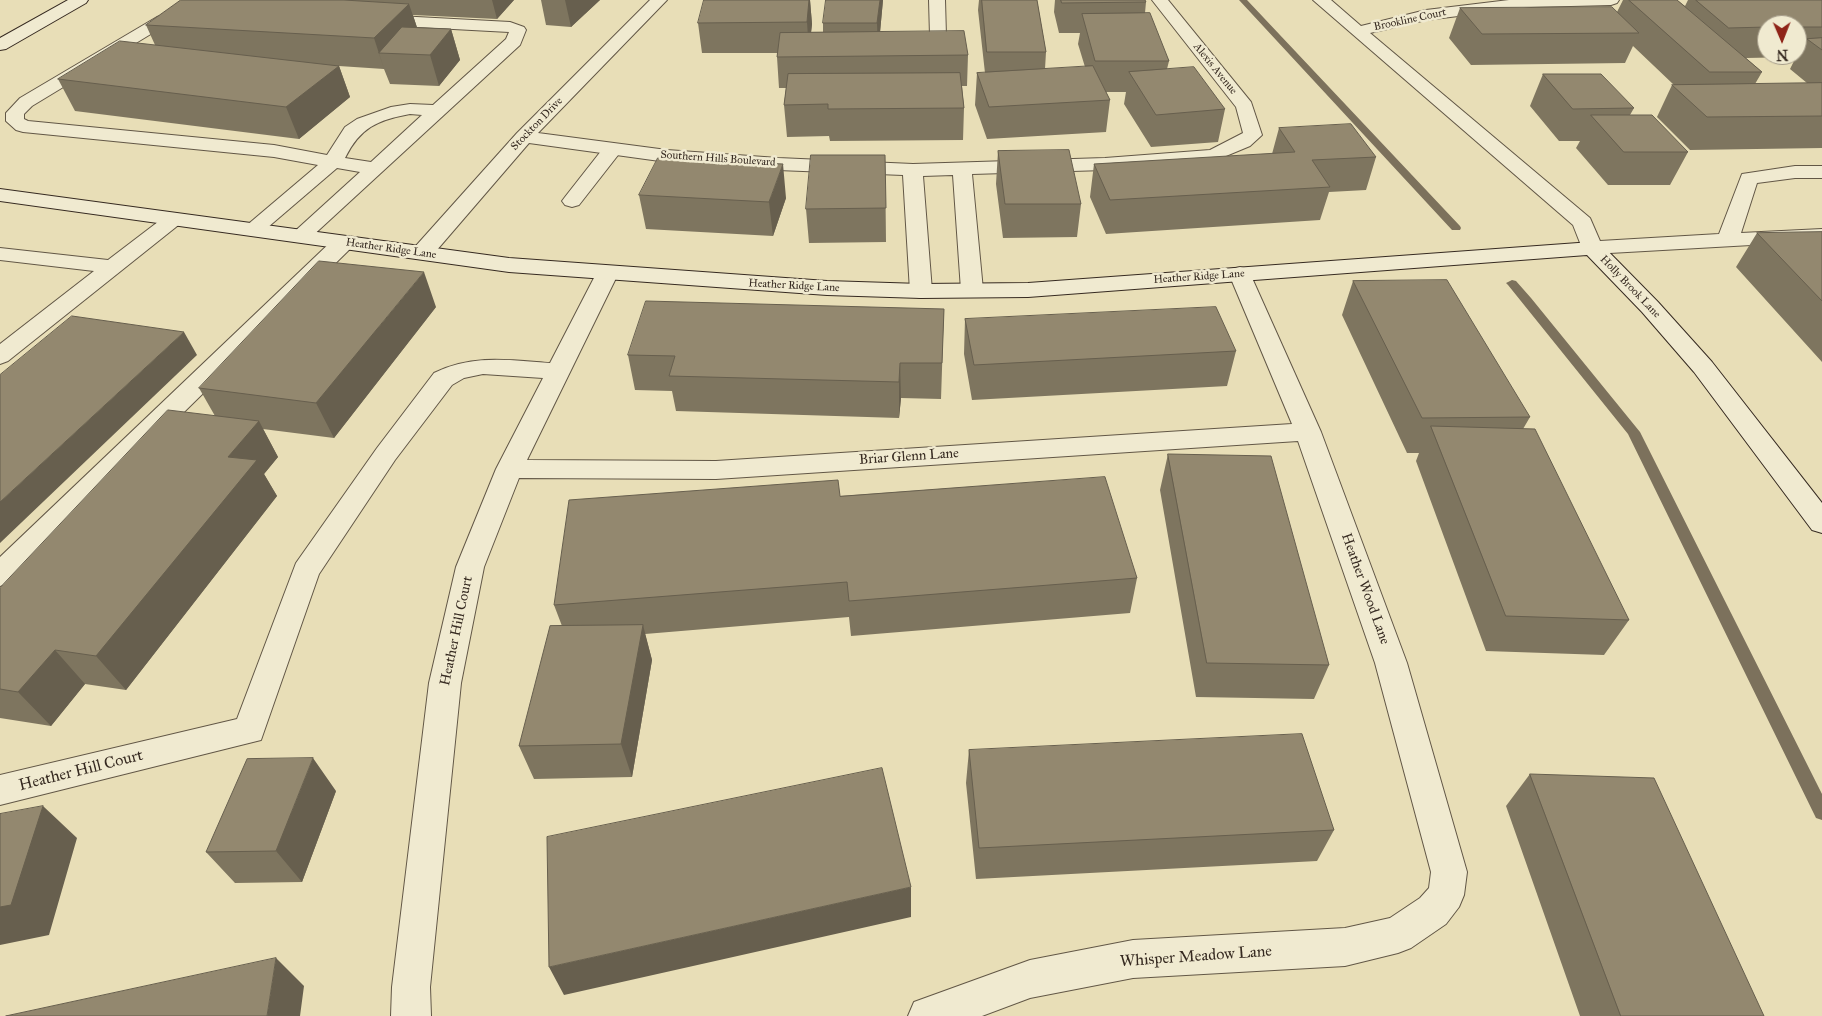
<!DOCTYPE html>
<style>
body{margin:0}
#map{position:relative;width:1822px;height:1016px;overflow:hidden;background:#e8deb7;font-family:"IM FELL Great Primer",serif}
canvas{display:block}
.north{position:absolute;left:1757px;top:15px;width:50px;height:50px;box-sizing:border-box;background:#f0ead0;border:1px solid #a69d8a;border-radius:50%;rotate:179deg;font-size:14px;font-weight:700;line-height:20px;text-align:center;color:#362a21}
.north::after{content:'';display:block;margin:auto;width:18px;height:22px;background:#8f2418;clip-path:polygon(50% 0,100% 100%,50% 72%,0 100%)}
</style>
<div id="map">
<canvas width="1822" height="1016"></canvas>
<div class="north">N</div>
</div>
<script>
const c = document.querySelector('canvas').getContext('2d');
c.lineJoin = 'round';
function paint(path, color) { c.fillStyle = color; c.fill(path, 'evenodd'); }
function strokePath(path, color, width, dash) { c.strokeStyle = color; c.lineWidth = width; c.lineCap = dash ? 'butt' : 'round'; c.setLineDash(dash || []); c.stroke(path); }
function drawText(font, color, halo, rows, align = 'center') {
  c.font = font + ' "IM FELL Great Primer",serif'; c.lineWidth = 5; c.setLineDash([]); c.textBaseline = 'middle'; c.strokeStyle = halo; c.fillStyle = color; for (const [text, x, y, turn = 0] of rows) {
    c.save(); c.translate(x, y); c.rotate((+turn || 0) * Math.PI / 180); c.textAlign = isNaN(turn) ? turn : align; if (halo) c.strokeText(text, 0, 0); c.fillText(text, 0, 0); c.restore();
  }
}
paint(new Path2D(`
 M 1239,0 L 1247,0 L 1460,226 L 1461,228 L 1460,230 L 1452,230 Z
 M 1512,280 L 1516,281 L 1531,298 L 1640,432 L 1822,794 L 1822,820 L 1816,818 L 1628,434 L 1508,285 L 1506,283 Z`), '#7c715c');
const lane = new Path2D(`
 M 1313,0 L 1331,0 L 1361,26 L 1426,10 L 1509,0 L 1619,0 L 1617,3 L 1611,5 L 1531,7 L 1426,20 L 1370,33 L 1590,218 L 1600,241 L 1719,234 L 1742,174 L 1795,166 L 1822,166 L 1822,178 L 1795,178 L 1757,183 L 1741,233 L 1822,229 L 1822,241 L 1592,254 L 1584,253 L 1573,225 Z
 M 181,9 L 187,11 L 189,14 L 187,17 L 169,23 L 32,106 L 24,114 L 24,119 L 28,121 L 274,145 L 327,155 L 345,127 L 357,119 L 391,107 L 410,104 L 433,105 L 506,39 L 509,32 L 379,25 L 373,23 L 371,20 L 373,17 L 379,15 L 510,22 L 524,27 L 526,30 L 520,45 L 308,240 L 301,242 L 294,240 L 290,236 L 294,232 L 360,172 L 337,168 L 260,234 L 253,236 L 246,234 L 242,230 L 246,226 L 318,165 L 274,157 L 23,132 L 16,130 L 6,121 L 6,113 L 20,98 L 157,17 ZM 410,114 L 422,115 L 371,162 L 345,158 C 360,128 377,120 410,114 Z
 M 612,144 L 619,146 L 622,150 L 579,205 L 572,207 L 565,205 L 562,201 L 565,197 L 605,146 Z
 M 174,213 L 181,215 L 184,219 L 181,223 L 8,361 L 0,364 L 0,344 L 94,271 L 0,260 L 0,248 L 108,260 L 167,215 Z
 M 344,236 L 352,237 L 355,242 L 352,247 L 10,583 L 0,586 L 0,557 L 336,237 Z
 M 607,267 L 615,269 L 618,274 L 527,460 L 716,461 L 1292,424 L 1229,274 L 1232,269 L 1240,267 L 1248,269 L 1321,432 L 1407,663 L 1467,872 L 1464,895 L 1459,907 L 1446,924 L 1411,948 L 1398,953 L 1345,966 L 1133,978 L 1030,998 L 982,1016 L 908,1016 L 914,1002 L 1030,960 L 1133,940 L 1345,928 L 1390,918 L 1420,898 L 1429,888 L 1431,872 L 1375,663 L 1298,441 L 716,479 L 519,478 L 484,567 L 461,683 L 430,987 L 431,1016 L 391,1016 L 392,987 L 429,683 L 456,567 L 496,469 L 543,378 L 483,374 L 464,378 L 452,385 L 395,460 L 319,574 L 261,740 L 0,805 L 0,775 L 237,719 L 296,563 L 377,448 L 434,373 C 472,354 510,360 550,363 L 596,274 L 599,269 Z`);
const street = new Path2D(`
 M 650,0 L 667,0 L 538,133 L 667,150 L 778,158 L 913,164 L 1105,158 L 1210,150 L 1243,133 L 1236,107 L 1152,0 L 1168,0 L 1251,102 L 1262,135 L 1250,146 L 1214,161 L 1105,170 L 972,174 L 983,290 L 980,295 L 972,297 L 964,295 L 961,290 L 953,175 L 923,176 L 932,291 L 929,296 L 921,298 L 913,296 L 910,291 L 903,175 L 778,170 L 667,162 L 529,143 L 430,258 L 422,259 L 414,258 L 411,253 L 414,248 L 517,133 Z
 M 929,0 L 945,0 L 946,36 L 944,40 L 932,40 L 930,36 Z`);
const secondary = new Path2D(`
 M 68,0 L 88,0 L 86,3 L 6,49 L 0,50 L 0,38 Z
 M 0,189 L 509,258 L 827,281 L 921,284 L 1028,283 L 1592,242 L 1600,243 L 1658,302 L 1712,362 L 1822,503 L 1822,533 L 1812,530 L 1694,372 L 1642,312 L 1587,255 L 1028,297 L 921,298 L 827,295 L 509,272 L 0,201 Z`);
strokePath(lane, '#625746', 2);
strokePath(street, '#625746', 2);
strokePath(secondary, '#362a21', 2);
paint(lane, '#f0ead0');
paint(street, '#f0ead0');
paint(secondary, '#f0ead0');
paint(new Path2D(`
 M 181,0 L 514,0 L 497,19 L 413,15 L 417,28 L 451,29 L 460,60 L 439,86 L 390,84 L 384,69 L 339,66 L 350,97 L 299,139 L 75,111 L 58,79 L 155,45 L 146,25 Z
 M 541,0 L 600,0 L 571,27 L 546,25 Z
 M 810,0 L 812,24 L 811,32 L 823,32 L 823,23 L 883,0 L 880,32 L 968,55 L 967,86 L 962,86 L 964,108 L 963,140 L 830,141 L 829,136 L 787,137 L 784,105 L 786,88 L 779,88 L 777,57 L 777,53 L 702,53 L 698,23 Z
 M 979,0 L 1037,0 L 1046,52 L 1045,69 L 1085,67 L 1078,44 L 1080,33 L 1059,33 L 1054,12 L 1055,0 L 1145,0 L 1146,2 L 1145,13 L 1169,61 L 1167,69 L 1225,109 L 1218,142 L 1151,147 L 1124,104 L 1126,92 L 1106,92 L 1110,100 L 1106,132 L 987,139 L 975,105 L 977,73 L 985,73 L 978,10 Z
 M 1623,0 L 1677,0 L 1685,6 L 1688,0 L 1822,0 L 1822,148 L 1690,150 L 1657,117 L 1672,85 L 1674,85 L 1633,46 L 1625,63 L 1471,65 L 1449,38 L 1460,8 L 1617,12 ZM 1767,25 L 1797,25 L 1797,55 L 1767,55 ZM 1796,57 L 1790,69 L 1807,83 L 1755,84 L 1762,72 L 1746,58 Z
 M 1543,74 L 1634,108 L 1630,115 L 1688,152 L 1670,185 L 1608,185 L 1576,148 L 1580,141 L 1559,141 L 1530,106 Z
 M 1279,128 L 1376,157 L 1366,190 L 1329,192 L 1320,220 L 1106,234 L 1090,197 L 1094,164 L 1272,154 Z
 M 998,151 L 1081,204 L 1077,237 L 1003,238 L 996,184 Z
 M 885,155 L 886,242 L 809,243 L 806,209 Z
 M 639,195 L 786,198 L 773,236 L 646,229 Z
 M 1822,232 L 1822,362 L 1736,267 L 1757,233 Z
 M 1353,281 L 1530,417 L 1523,429 L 1629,620 L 1604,655 L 1486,651 L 1416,461 L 1419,453 L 1407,453 L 1342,315 Z
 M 436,307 L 334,438 L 263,429 L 278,457 L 264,474 L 277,496 L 126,690 L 85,684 L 51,726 L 0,718 L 0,588 L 215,416 L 199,388 Z
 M 944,309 L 941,399 L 901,398 L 899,418 L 676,411 L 672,391 L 635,390 L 628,355 Z
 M 965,319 L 1236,351 L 1227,386 L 972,400 L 964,354 Z
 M 1168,454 L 1329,665 L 1314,699 L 1196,697 L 1160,490 Z
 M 840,496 L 1137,578 L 1130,613 L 851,636 L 849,617 L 645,634 L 652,660 L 632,777 L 534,779 L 519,746 L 562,626 L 554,605 Z
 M 969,750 L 1334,830 L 1317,861 L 976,879 L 966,783 Z
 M 1530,774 L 1764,1016 L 1580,1016 L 1506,806 Z
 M 336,791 L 302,882 L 235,883 L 206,852 Z`), '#7e755f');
paint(new Path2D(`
 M 492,0 L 514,0 L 497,19 Z
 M 565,0 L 600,0 L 571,27 Z
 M 809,0 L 810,0 L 812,24 L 809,52 L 807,22 Z
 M 880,0 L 883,0 L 878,54 L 877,23 Z
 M 409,4 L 419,33 L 379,53 L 384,69 L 374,38 Z
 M 451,29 L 460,60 L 439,86 L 430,55 Z
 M 339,66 L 350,97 L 299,139 L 286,107 Z
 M 783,164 L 786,198 L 773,236 L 769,202 Z
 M 424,272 L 436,307 L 334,438 L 316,403 Z
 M 184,332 L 197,355 L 0,543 L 0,502 Z
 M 900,363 L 901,398 L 899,418 L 899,382 Z
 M 259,421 L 278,457 L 264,474 L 277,496 L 126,690 L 96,656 L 228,457 Z
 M 643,625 L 652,660 L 632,777 L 621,744 Z
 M 55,650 L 85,684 L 51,726 L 18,692 Z
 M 313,758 L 336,791 L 302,882 L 276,851 Z
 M 43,806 L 77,838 L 49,935 L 0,945 L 0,907 Z
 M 911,887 L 911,917 L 564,995 L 549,967 Z
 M 276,958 L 304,986 L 300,1016 L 267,1016 Z`), '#675f4e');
const building = new Path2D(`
 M 181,0 L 344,0 L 409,4 L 374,38 L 146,25 Z
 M 704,0 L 809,0 L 807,22 L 698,23 Z
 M 826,0 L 880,0 L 877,23 L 823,23 Z
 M 982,0 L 1037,0 L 1046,52 L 987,52 Z
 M 1061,0 L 1145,0 L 1146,2 L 1062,3 Z
 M 1629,0 L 1677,0 L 1762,72 L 1710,72 Z
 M 1696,0 L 1822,0 L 1822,27 L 1797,27 L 1797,25 L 1767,25 L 1767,27 L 1729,28 Z
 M 1612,7 L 1639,33 L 1482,34 L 1460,8 Z
 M 1150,13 L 1169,61 L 1095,61 L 1082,14 Z
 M 402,27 L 451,29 L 430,55 L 379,53 Z
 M 964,31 L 968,55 L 777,57 L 780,33 Z
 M 1822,38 L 1822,50 L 1807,39 Z
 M 120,41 L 339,66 L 286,107 L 58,79 Z
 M 1093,66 L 1110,100 L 989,107 L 977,73 Z
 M 1194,67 L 1225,109 L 1156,115 L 1129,72 Z
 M 960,73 L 964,108 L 828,109 L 828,104 L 784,105 L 788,74 Z
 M 1543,74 L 1601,74 L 1634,108 L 1573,109 Z
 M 1822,83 L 1822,116 L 1707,117 L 1672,85 Z
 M 1591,115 L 1652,115 L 1688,152 L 1624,152 Z
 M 1351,124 L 1376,157 L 1312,160 L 1330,187 L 1110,200 L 1094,164 L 1295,152 L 1279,128 Z
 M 1069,150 L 1081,204 L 1005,204 L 998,151 Z
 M 811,155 L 885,155 L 886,208 L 806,209 Z
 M 658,158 L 783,164 L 769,202 L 639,195 Z
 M 1822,232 L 1822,301 L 1757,233 Z
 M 319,261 L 424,272 L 316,403 L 199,388 Z
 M 1447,280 L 1530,417 L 1422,418 L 1353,281 Z
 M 646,301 L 944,309 L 942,363 L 900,363 L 899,382 L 669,376 L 675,356 L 628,355 Z
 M 1216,307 L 1236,351 L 974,365 L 965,319 Z
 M 72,316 L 184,332 L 0,502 L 0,375 Z
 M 168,410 L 259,421 L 228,457 L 257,460 L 96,656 L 55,650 L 18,692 L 0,689 L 0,588 Z
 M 1431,426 L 1535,429 L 1629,620 L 1506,616 Z
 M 1168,454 L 1271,456 L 1329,665 L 1207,663 Z
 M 1105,477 L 1137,578 L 849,601 L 847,582 L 554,605 L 569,500 L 838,480 L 840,496 Z
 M 643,625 L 621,744 L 519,746 L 550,626 Z
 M 1302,734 L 1334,830 L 979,848 L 969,750 Z
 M 313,758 L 276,851 L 206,852 L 247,759 Z
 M 882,768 L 911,887 L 549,967 L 547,837 Z
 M 1530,774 L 1654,778 L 1764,1016 L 1621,1016 Z
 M 43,806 L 11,905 L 0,907 L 0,814 Z
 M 276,958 L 267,1016 L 6,1016 Z`);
paint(building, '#93886f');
strokePath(building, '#675f4e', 1);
drawText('11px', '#362a21', '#f0ead0', [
 ["Brookline Court",1410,20,-12],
 ["Alexis Avenue",1215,69,51],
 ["Stockton Drive",537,124,-46],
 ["Southern Hills Boulevard",718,159,4],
 ["Heather Ridge Lane",391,249,8],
 ["Heather Ridge Lane",1199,277,-4],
 ["Heather Ridge Lane",794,286,3],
 ["Holly Brook Lane",1630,287,46]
]);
drawText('14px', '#362a21', '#f0ead0', [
 ["Briar Glenn Lane",909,457,-4],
 ["Heather Wood Lane",1365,589,70],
 ["Heather Hill Court",457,631,-78]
]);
drawText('16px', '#362a21', '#f0ead0', [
 ["Heather Hill Court",81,771,-14],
 ["Whisper Meadow Lane",1196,957,-4]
]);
</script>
